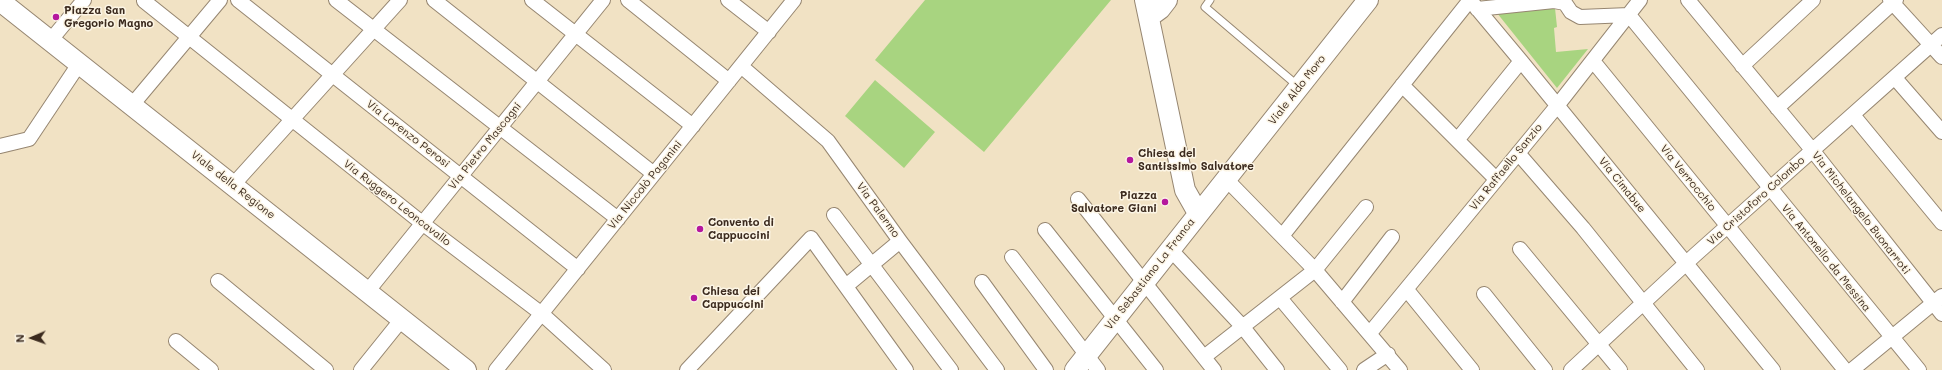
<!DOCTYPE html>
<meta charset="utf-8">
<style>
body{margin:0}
#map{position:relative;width:1942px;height:370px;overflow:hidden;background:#f1e2c4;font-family:Mali,sans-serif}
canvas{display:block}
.north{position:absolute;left:12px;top:318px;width:40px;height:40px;-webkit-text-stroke:3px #fcf5e5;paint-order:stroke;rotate:268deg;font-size:11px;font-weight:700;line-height:16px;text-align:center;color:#3b2a1e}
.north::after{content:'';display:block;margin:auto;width:14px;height:18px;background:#3b2a1e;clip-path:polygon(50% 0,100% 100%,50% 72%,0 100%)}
</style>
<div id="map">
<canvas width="1942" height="370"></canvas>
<div class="north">N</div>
</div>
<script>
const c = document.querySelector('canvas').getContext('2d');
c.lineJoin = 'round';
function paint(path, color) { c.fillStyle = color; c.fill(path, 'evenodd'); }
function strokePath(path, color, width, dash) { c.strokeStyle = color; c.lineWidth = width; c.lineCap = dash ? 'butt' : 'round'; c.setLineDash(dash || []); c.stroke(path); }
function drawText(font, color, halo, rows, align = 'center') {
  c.font = font + ' Mali,sans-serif'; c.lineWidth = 3; c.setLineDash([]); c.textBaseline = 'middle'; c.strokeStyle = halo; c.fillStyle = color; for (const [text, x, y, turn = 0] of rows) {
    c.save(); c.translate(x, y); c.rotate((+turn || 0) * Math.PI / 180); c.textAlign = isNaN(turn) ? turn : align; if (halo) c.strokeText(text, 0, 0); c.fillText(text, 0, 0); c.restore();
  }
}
paint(new Path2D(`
 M 925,0 L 1111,0 L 984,152 L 875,60 Z
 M 1555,8 L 1557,27 L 1554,28 L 1556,52 L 1588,49 L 1557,88 L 1497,13 Z
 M 875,80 L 935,132 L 904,168 L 845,116 Z`), '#a8d480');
const lane = new Path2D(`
 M 1210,0 L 1205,7 L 1298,86`);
const street = new Path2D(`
 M 238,0 L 578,269
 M 336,0 L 618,219
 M 434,0 L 654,174
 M 532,0 L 693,126
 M 628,0 L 729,81
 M 728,0 L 769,32
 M 1470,0 L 1521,61 L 1773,370
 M 1688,0 L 1813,151 L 1942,314
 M 1890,0 L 1942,57
 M 144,1 L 422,223 L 542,314 L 604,370
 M 1477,9 L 1554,1 L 1565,3 L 1571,12 L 1580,17 L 1629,15 L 1919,370
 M 50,41 L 84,0
 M 1593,61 L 1845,370
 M 741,66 L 828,141 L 900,241 L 997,370
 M 1742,66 L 1813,0
 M 1895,78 L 1942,132
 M 1402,85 L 1496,179
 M 132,105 L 220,0
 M 1777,108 L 1896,0
 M 1853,115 L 1942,223
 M 1458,139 L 1521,61
 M 0,146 L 29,139 L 79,64
 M 1518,153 L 1583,228 L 1697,370
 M 1226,179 L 1315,270 L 1400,370
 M 233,185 L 400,0
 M 1078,199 L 1214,370
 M 834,215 L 951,370
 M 1045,230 L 1156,370
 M 1282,236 L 1470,0
 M 1170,249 L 1242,326 L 1277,370
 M 1520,249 L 1620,370
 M 1012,257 L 1098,370
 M 218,281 L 326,370
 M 982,282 L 1046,370
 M 846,286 L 900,241
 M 1407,290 L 1472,370
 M 367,292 L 603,0
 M 1484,294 L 1545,370
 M 1280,298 L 1340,370
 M 1342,302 L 1392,237
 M 1370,333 L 1557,106 L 1640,0
 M 176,341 L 211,370
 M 1204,357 L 1315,270 L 1366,207
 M 361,370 L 402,319
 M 496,370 L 794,0
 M 687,370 L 811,238 L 906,370
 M 1364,370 L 1388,354
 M 1571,370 L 1695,255 L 1942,35
 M 1852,370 L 1942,296`);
const secondary = new Path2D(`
 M 1145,0 L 1185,190 L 1198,213
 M 0,1 L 466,370
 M 1149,17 L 1160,9 L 1167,0
 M 1075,370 L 1368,0`);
strokePath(lane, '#968671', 9);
strokePath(street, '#968671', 16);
strokePath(secondary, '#968671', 22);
strokePath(lane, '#fff', 7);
strokePath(street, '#fff', 14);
strokePath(secondary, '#fff', 20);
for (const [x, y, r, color] of [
 [56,17,4,"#b5179e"],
 [1130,160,4,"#b5179e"],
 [1165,202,4,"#b5179e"],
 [700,229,4,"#b5179e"],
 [694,298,4,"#b5179e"]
]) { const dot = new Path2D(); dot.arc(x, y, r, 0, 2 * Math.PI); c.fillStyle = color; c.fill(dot); strokePath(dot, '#fcf5e5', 1.5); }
drawText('bold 11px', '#3b2a1e', '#fcf5e5', [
 ["Piazza San",64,11],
 ["Gregorio Magno",64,24],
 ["Chiesa del",1138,154],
 ["Santissimo Salvatore",1138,167],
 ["Piazza",1157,196,"right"],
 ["Salvatore Giani",1157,209,"right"],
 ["Convento di",708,223],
 ["Cappuccini",708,236],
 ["Chiesa dei",702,292],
 ["Cappuccini",702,305]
], 'left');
drawText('11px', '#3b2a1e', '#fcf5e5', [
 ["Viale Aldo Moro",1297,90,-52],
 ["Via Lorenzo Perosi",408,134,38],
 ["Via Pietro Mascagni",485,146,-51],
 ["Via Raffaello Sanzio",1506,167,-51],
 ["Via Verrocchio",1688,178,51],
 ["Viale della Regione",233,185,38],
 ["Via Niccolò Paganini",645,185,-51],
 ["Via Cimabue",1622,185,51],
 ["Via Cristoforo Colombo",1756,201,-42],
 ["Via Ruggero Leoncavallo",397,203,38],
 ["Via Palermo",878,210,54],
 ["Via Michelangelo Buonarroti",1861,213,52],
 ["Via Antonello da Messina",1826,258,51],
 ["Via Sebastiano La Franca",1150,274,-52]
]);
</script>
